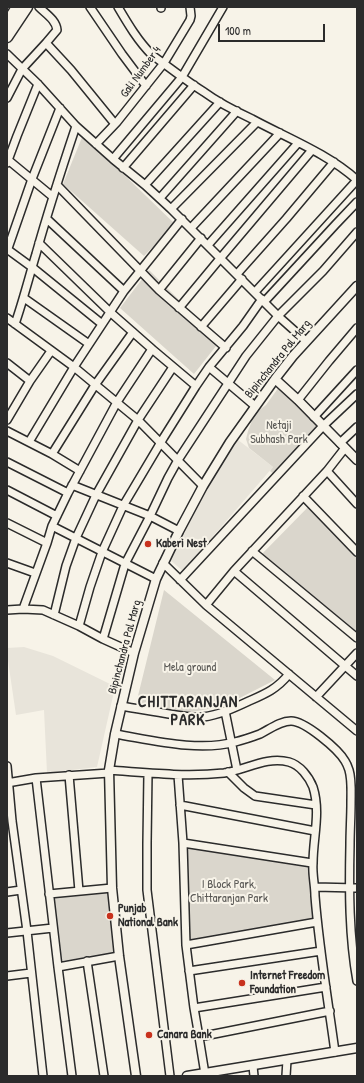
<!DOCTYPE html>
<style>
body{margin:0}
#map{position:relative;width:364px;height:1083px;overflow:hidden;background:#f7f3e8;font-family:"Patrick Hand",sans-serif}
canvas{display:block}
.frame{position:absolute;inset:0;border:8px solid #2b2b2b;pointer-events:none}
.scale{position:absolute;left:218px;top:24px;width:107px;height:18px;box-sizing:border-box;border:2px solid #2b2b2b;border-top:0;padding-left:5px;font-size:12px;line-height:14px;white-space:nowrap;color:#2b2b2b;-webkit-text-stroke:3px #f7f3e8;paint-order:stroke}
</style>
<div id="map">
<canvas width="364" height="1083"></canvas>
<div class="frame"></div>
<div class="scale">100 m</div>
</div>
<script>
const c = document.querySelector('canvas').getContext('2d');
c.lineJoin = 'round';
function paint(path, color) { c.fillStyle = color; c.fill(path, 'evenodd'); }
function strokePath(path, color, width, dash) { c.strokeStyle = color; c.lineWidth = width; c.lineCap = dash ? 'butt' : 'round'; c.setLineDash(dash || []); c.stroke(path); }
function drawText(font, color, halo, rows, align = 'center') {
  c.font = font + ' "Patrick Hand",sans-serif'; c.lineWidth = 4; c.setLineDash([]); c.textBaseline = 'middle'; c.strokeStyle = halo; c.fillStyle = color; for (const [text, x, y, turn = 0] of rows) {
    c.save(); c.translate(x, y); c.rotate((+turn || 0) * Math.PI / 180); c.textAlign = isNaN(turn) ? turn : align; if (halo) c.strokeText(text, 0, 0); c.fillText(text, 0, 0); c.restore();
  }
}
paint(new Path2D(`
 M 233,436 L 273,467 L 183,571 L 169,559 Z
 M 24,647 L 53,656 L 110,684 L 113,696 L 97,767 L 47,773 L 44,710 L 16,715 L 7,654 L 7,648 Z`), '#e8e4da');
paint(new Path2D(`
 M 85,130 L 115,166 L 175,224 L 144,256 L 63,184 Z
 M 149,270 L 220,341 L 194,374 L 120,308 Z
 M 279,387 L 322,428 L 277,477 L 270,471 L 273,467 L 249,448 L 246,439 L 248,431 L 253,418 L 258,411 L 266,405 Z
 M 312,503 L 357,553 L 357,634 L 260,556 Z
 M 164,590 L 275,680 L 224,706 L 192,712 L 157,709 L 136,704 Z
 M 183,843 L 312,863 L 313,919 L 190,942 Z
 M 108,892 L 114,953 L 61,961 L 53,897 Z`), '#dad6cc');
const minor = new Path2D(`
 M 90,7 L 122,54 L 146,86
 M 118,7 C 128,24 138,41 152,55 C 169,67 186,81 204,92 C 219,103 235,111 252,119 C 287,138 327,153 357,180
 M 161,7 L 161,8
 M 46,43 L 71,70 L 115,124
 M 7,54 L 38,84 L 76,126 L 113,159 L 145,185 L 171,209 L 278,316 L 306,341
 M 7,98 L 22,69 L 46,43 L 57,30 C 56,20 46,14 39,7
 M 96,144 L 117,122 L 164,63 L 190,20 L 191,16 L 190,7
 M 7,159 L 53,197
 M 113,159 L 182,77 L 223,7
 M 7,163 L 17,136 L 38,84
 M 123,168 L 194,85
 M 57,185 L 159,290 L 226,348
 M 145,185 L 220,102
 M 160,198 L 237,111
 M 171,209 L 257,122
 M 47,219 L 124,291
 M 191,228 L 280,133
 M 39,243 L 110,312 L 152,349 L 196,386
 M 208,245 L 298,143
 M 7,249 L 33,268 L 102,324
 M 7,251 L 32,179 L 60,108
 M 237,274 L 286,219 L 334,162
 M 159,290 L 201,238
 M 255,292 L 357,180
 M 24,298 L 89,344
 M 265,301 L 336,224 L 357,202
 M 179,308 L 218,261 L 312,150
 M 7,318 L 74,367 L 138,420 L 203,486
 M 15,324 C 23,301 29,277 36,254 C 48,211 62,168 76,126
 M 201,327 L 242,279
 M 7,363 L 30,381
 M 209,367 L 255,406
 M 298,400 L 329,361 L 357,328
 M 314,417 L 357,370
 M 7,420 L 30,381 L 51,351
 M 7,431 L 52,454 L 80,471
 M 29,442 L 74,367 L 124,291 L 182,219
 M 340,443 L 357,427
 M 52,454 L 95,385 L 133,332
 M 7,462 L 68,493
 M 327,471 L 357,504
 M 72,485 L 150,516 L 179,531
 M 7,490 L 57,516
 M 303,496 L 357,552
 M 7,523 L 47,543
 M 52,526 L 156,579
 M 252,551 L 357,638
 M 7,563 L 35,573
 M 163,563 L 206,605 L 357,731
 M 234,571 L 357,676
 M 180,580 L 323,426 L 357,394
 M 206,605 L 234,571 L 327,471 L 345,448
 M 23,609 L 47,543 L 52,526 L 68,493 L 117,402 L 152,349
 M 7,610 L 23,609 L 43,610 L 79,626 L 103,639 L 134,653
 M 54,615 L 66,566 L 76,538 L 96,495 L 138,420 L 173,367
 M 79,626 L 90,587 L 102,552 L 123,506 L 164,437 L 196,386 L 209,367 L 243,326 L 262,299
 M 103,639 L 125,564 L 150,516 L 168,478 L 178,460 L 246,356 L 278,316 L 323,271 L 357,232
 M 316,697 L 357,653
 M 121,706 C 137,709 153,711 169,714 C 180,716 191,718 203,717 C 219,715 234,708 249,701 C 265,694 277,689 289,674
 M 225,711 L 237,770
 M 115,734 C 152,740 198,752 235,742 C 243,740 252,737 260,734 C 270,729 280,721 291,721 C 305,721 338,749 345,761 C 347,764 348,767 349,770 C 352,780 351,792 351,803 C 351,817 350,831 350,845 C 349,890 349,936 357,981
 M 7,766 L 12,821 L 27,931 L 43,1076
 M 109,770 C 148,773 186,777 224,773 C 246,770 266,756 289,762 C 300,765 309,777 313,787 C 321,812 313,838 313,863 C 312,874 315,885 315,896 C 319,948 328,1000 335,1052
 M 228,772 L 244,788 L 255,796 L 316,805
 M 148,773 L 147,843 L 147,890 L 170,1076
 M 69,775 L 79,891
 M 178,775 L 183,843 L 186,945 L 194,1008 L 199,1037 L 205,1074
 M 36,778 L 58,967 L 72,1076
 M 7,783 L 36,778 L 109,773
 M 180,805 L 315,831
 M 183,843 L 312,863
 M 315,887 L 357,888
 M 7,892 L 21,890
 M 49,894 L 112,888
 M 7,933 L 53,928
 M 186,945 L 317,922
 M 87,961 L 104,1076
 M 58,967 L 119,956
 M 189,971 L 321,951
 M 7,976 L 31,973
 M 194,1008 L 326,987
 M 199,1037 L 330,1011
 M 253,1066 L 254,1076
 M 286,1076 L 287,1060`);
const tertiary = new Path2D(`
 M 275,379 L 298,400 L 357,460
 M 136,1076 L 119,956 L 112,888 L 109,770 L 115,734 L 134,653 L 156,579 L 179,531 L 203,486 L 230,442 L 275,379 L 293,356 L 357,286
 M 187,1076 L 357,1048`);
const secondary = new Path2D(`
 M 7,23 L 17,7
 M 7,37 L 27,7`);
strokePath(minor, '#2b2b2b', 10);
strokePath(tertiary, '#2b2b2b', 11);
strokePath(secondary, '#2b2b2b', 13);
strokePath(minor, '#f7f3e8', 7);
strokePath(tertiary, '#f7f3e8', 8);
strokePath(secondary, '#f7f3e8', 10);
for (const [x, y, r, color] of [
 [148,544,4,"#c8321e"],
 [110,916,4,"#c8321e"],
 [242,983,4,"#c8321e"],
 [149,1035,4,"#c8321e"]
]) { const dot = new Path2D(); dot.arc(x, y, r, 0, 2 * Math.PI); c.fillStyle = color; c.fill(dot); strokePath(dot, '#f7f3e8', 1.5); }
drawText('12px', '#2b2b2b', '#f7f3e8', [
 ["Gali Number 4",141,72,-54],
 ["Bipinchandra Pal Marg",278,359,-51],
 ["Bipinchandra Pal Marg",125,647,-75]
]);
drawText('12px', '#575653', '#f7f3e8', [
 ["Netaji",279,426],
 ["Subhash Park",279,440],
 ["Mela ground",190,668],
 ["I Block Park,",229,885],
 ["Chittaranjan Park",229,899]
]);
drawText('bold 12px', '#2b2b2b', '#f7f3e8', [
 ["Kaberi Nest",156,544],
 ["Punjab",118,909],
 ["National Bank",118,923],
 ["Internet Freedom",250,976],
 ["Foundation",250,990],
 ["Canara Bank",157,1035]
], 'left');
c.letterSpacing = '1px';
drawText('bold 16px', '#2b2b2b', '#f7f3e8', [
 ["CHITTARANJAN",188,703],
 ["PARK",188,721]
]);
c.letterSpacing = '0px';
</script>
